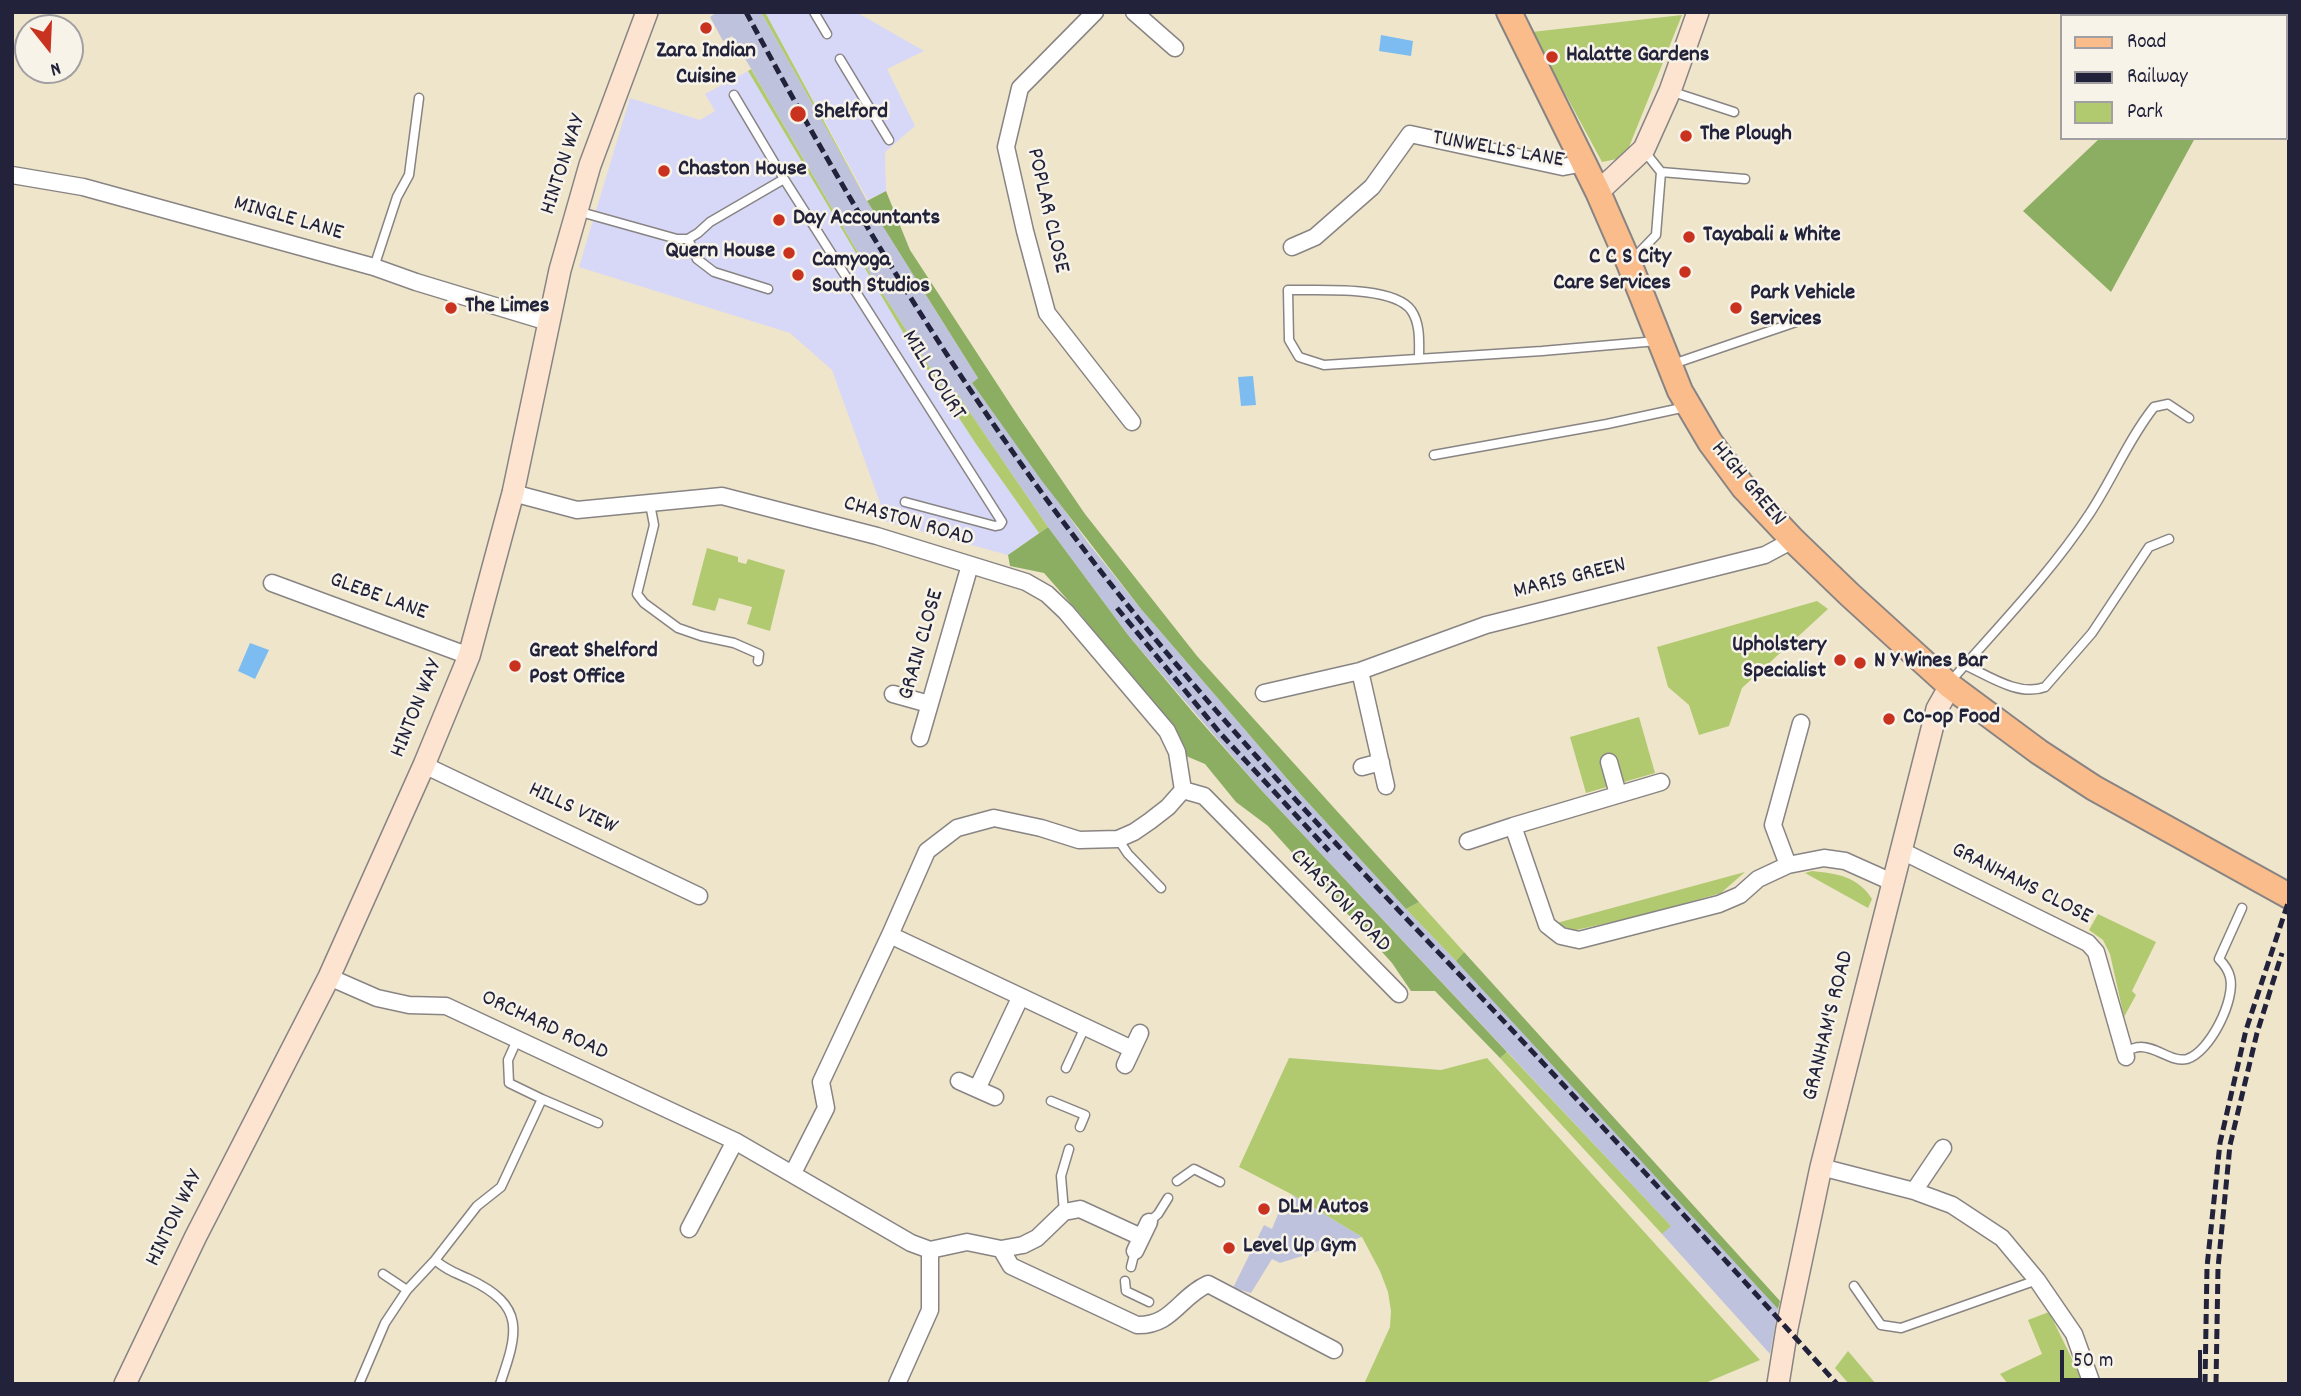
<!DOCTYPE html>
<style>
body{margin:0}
#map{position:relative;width:2301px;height:1396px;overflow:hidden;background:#efe5cb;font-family:Dekko,sans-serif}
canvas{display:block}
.frame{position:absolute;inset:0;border:14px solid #22223b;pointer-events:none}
.legend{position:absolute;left:2060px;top:14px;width:228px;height:126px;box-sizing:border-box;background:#f7f3e8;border:2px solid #a29fa3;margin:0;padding:9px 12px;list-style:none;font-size:21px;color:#22223b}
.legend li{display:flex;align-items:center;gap:14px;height:35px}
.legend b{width:35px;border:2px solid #a29fa3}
.north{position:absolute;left:14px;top:14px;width:70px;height:70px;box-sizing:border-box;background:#f7f3e8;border:2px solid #a29fa3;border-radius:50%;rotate:162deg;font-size:19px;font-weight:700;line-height:28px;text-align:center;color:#22223b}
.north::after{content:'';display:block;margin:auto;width:24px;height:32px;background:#c8321e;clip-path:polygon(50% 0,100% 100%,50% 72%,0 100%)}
.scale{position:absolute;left:2060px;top:1350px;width:142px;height:32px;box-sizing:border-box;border:4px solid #22223b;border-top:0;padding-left:9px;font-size:21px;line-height:24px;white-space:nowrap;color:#22223b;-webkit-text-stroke:5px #f7f3e8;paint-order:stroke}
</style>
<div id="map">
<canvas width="2301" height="1396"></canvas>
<div class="frame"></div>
<ul class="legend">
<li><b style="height:9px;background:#fabc8b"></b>Road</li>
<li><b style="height:9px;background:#22223b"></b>Railway</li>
<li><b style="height:19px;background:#b1ca70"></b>Park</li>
</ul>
<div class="north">N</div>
<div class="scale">50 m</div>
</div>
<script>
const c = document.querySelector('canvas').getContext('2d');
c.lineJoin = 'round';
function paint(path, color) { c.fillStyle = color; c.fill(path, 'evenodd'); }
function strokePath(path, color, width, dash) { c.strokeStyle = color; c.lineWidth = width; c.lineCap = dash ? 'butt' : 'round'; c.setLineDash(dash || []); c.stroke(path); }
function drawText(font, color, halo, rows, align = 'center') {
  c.font = font + ' Dekko,sans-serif'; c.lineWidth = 5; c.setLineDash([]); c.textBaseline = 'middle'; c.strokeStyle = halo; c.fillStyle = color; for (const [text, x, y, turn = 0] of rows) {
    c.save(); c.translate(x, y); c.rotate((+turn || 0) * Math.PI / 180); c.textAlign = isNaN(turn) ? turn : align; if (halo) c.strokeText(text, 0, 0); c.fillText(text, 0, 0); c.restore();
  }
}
paint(new Path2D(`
 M 765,12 L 856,12 L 924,51 L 887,69 L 915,126 L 885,152 L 886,191 L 868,200 Z
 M 748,71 L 904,334 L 976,444 L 1039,533 L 1008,555 L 887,522 L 832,370 L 790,333 L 579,267 L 630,98 L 700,120 L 715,111 L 705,94 Z`), '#d7d7f8');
paint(new Path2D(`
 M 717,12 L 761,12 L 867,201 L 978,378 L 972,383 L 1089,544 L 1141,609 L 1302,796 L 1406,909 L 1514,1021 L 1778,1309 L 1770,1354 L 1662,1234 L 1670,1225 L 1263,792 L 1128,635 L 1048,527 L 956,392 L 948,396 L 871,275 L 732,36 L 723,41 L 710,17 Z
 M 1293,1195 L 1362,1237 L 1280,1263 L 1272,1259 L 1251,1293 L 1233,1288 L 1264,1225 L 1272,1229 L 1278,1214 L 1285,1215 Z`), '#bfc2dd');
paint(new Path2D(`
 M 761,12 L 765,12 L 867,201 Z
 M 1682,15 L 1629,147 L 1617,159 L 1602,162 L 1532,32 Z
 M 751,69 L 871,275 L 948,396 L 956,392 L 1048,527 L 1039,533 L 976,444 L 904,334 L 748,71 Z
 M 707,548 L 738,557 L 738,562 L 746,564 L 748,559 L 785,570 L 770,631 L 747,624 L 752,607 L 719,598 L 715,611 L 692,605 Z
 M 1817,601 L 1828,609 L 1742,688 L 1729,726 L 1699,735 L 1689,705 L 1668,687 L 1657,647 Z
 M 1639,717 L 1655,773 L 1586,793 L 1570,737 Z
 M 1812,871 C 1836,873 1859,877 1872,899 L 1868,908 L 1805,873 Z
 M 1745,872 L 1721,893 L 1644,915 L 1576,930 L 1553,924 Z
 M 1419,902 L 1464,952 L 1456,961 L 1406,909 Z
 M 2098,914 L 2156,942 L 2132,991 L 2136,995 L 2124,1017 L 2110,954 L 2103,940 L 2089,930 Z
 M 1507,1052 L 1671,1226 L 1662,1234 L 1500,1058 Z
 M 1289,1058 L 1441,1070 L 1487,1058 L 1760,1360 L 1703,1384 L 1364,1384 L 1390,1327 L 1391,1311 L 1388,1292 L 1380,1271 L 1362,1237 L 1293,1195 L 1239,1167 Z
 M 2049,1312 L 2076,1367 L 2082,1384 L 2008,1384 L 2000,1374 L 2042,1354 L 2028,1320 Z
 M 1848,1351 L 1876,1384 L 1849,1384 L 1835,1368 Z`), '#b1ca70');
paint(new Path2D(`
 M 2209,12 L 2263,12 L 2261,16 L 2207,16 Z
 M 2100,138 L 2195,138 L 2111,292 L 2023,211 Z
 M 886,191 L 910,250 L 1018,416 L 1085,514 L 1197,656 L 1419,902 L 1406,909 L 1302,796 L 1141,609 L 1042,481 L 972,383 L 978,378 L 867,201 Z
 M 1048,527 L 1128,635 L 1196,716 L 1263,792 L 1507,1052 L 1500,1058 L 1435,991 L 1411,991 L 1392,963 L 1268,826 L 1236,802 L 1205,764 L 1186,756 L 1173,729 L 1081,615 L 1044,573 L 1010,566 L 1008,555 Z
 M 1464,952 L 1780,1301 L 1778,1309 L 1456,961 Z`), '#8cae62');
paint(new Path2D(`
 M 1381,35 L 1413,41 L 1411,56 L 1379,51 Z
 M 1253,376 L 1256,405 L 1241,406 L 1238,377 Z
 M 250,643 L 269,650 L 255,679 L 238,671 Z`), '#7cbcf0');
const lane = new Path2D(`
 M 814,12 L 827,34
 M 840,59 L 889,140
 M 1670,91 L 1734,112
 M 734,95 L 784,179
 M 1661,172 L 1745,179
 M 577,211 L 677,239 L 688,239 L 698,233 L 710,222 L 784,179 L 1002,522 L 1000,525 L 995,526 L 905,502
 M 688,239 L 697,259 L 714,272 L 768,289
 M 1632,260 L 1656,235 L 1661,172 L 1645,152
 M 374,267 L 397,197 L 409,175 L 419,98
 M 1419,359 C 1419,344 1421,324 1411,310 C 1392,285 1318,291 1288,290 L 1289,340 L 1299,357 L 1324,365 L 1542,351 L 1657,341
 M 1673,364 L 1799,321
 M 1434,455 L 1607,424 L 1686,407
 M 650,504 L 654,525 L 637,594 L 644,603 L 678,628 L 701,636 L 734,643 L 759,654 L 758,661
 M 1965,665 C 1989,676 2019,697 2045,687 L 2092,633 L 2149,547 L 2169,539
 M 1950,682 C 1998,627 2050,574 2090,513 C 2113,478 2128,440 2154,407 L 2168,404 L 2189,418
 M 1118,839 L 1128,854 L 1161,888
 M 517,1040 L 508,1060 L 509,1083 L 542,1099
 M 2125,1052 C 2129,1050 2136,1047 2140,1047 C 2156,1046 2172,1063 2187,1059 C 2210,1052 2236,999 2230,977 C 2228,969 2224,964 2219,959 L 2242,908
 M 1066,1068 L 1085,1027
 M 1051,1101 L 1085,1115 L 1080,1127
 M 1177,1181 L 1194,1169 L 1220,1182
 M 1064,1212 L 1061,1176 L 1069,1149
 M 1149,1222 L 1158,1214 L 1168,1198
 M 435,1260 C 446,1270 456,1273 469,1279 C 526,1306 518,1332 500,1384
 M 1131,1267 L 1135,1251
 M 383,1274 L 407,1290
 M 1125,1281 L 1126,1291 L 1149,1302
 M 1854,1286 L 1881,1325 L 1901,1328 L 2037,1280
 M 359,1384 L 385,1323 L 407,1290 L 435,1260 L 477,1206 L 501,1187 L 542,1099 L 598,1123`);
const street = new Path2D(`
 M 1095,12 L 1020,88 L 1006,147 L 1025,231 L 1047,313 L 1132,422
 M 1134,12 L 1175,48
 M 12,175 L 83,187 L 374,267 L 416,282 L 548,322
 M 1292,247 L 1315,237 L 1372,187 L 1410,134 L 1563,167 L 1584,163
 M 513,493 L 577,510 L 722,496 L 877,536 L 1026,582 L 1047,594 L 1066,612 L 1167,731 L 1177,752 L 1183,790 L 1168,807 L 1150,821 L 1134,832 L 1118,839 L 1079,840 L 1041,828 L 994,818 L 957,828 L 927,851 L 890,935 L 821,1082 L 826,1108 L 793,1173
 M 272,583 L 469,656
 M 1360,671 L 1386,786
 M 1264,693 L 1360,671 L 1486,625 L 1765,555 L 1793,540
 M 893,694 L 929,704
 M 920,738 L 970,565
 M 1609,762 L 1618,794
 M 424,765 L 699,896
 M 1362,767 L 1381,762
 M 1661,782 L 1513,826 L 1547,925 L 1561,936 L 1579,940 L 1719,904 L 1740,895 L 1758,879 L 1788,865 L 1824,858 L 1845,861 L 1892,882
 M 1183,790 L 1204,796 L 1399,994
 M 1468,841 L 1513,826
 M 1900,850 L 2088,943 L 2096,952 L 2126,1057
 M 1788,865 L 1773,825 L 1801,723
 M 890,935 L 1132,1049
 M 329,977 L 377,998 L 409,1005 L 446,1006 L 735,1141 L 911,1243 L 930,1250
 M 1125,1065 L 1140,1033
 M 959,1081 L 995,1097
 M 977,1089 L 1020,998
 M 1821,1167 L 1914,1191 L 1952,1205 L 2002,1238 L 2037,1280 L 2074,1334 L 2092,1384
 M 1914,1191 L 1943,1148
 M 689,1229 L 735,1141
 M 1001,1249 L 1011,1266 L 1137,1325 C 1172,1326 1179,1297 1208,1284 L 1334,1350
 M 930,1250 L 967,1242 L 1001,1249 L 1023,1245 L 1037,1238 L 1064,1212 L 1080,1209 L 1141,1237
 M 1135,1251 L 1149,1222
 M 897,1384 L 930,1310 L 930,1250`);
const secondary = new Path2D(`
 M 1598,192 L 1644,149 L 1670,91 L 1698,12
 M 125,1384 L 196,1236 L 329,977 L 424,765 L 469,656 L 513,493 L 560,270 L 590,165 L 647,12
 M 1778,1384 L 1787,1328 L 1821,1167 L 1937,709 L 1950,686`);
const primary = new Path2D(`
 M 1509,12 L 1598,192 L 1629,263 L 1680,391 L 1710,442 L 1744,488 L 1793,540 L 1850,595 L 1950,686 L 2039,752 L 2094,788 L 2289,896`);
strokePath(lane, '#888483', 11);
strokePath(street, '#888483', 19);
strokePath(secondary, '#888483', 24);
strokePath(primary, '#888483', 28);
strokePath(lane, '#fff', 8);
strokePath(street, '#fff', 16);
strokePath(secondary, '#fde4d1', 21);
strokePath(primary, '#fabc8b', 24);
strokePath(new Path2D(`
 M 746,12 C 854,214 975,413 1117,592 C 1235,740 1366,876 1496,1013 C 1611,1135 1725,1259 1837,1384
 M 1117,608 L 1220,733 L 1329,851
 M 2205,1384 L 2207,1267 L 2220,1143 L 2246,1030 L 2289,900
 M 2216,1384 L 2218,1268 L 2230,1145 L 2257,1033 L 2282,953`), '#22223b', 5, [10, 5]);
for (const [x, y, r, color] of [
 [706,28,7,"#c8321e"],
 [1552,57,7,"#c8321e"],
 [798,114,9,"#c8321e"],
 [1686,136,7,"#c8321e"],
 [664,171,7,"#c8321e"],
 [779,220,7,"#c8321e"],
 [1689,237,7,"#c8321e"],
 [789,253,7,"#c8321e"],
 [1685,272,7,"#c8321e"],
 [798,275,7,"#c8321e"],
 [451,308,7,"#c8321e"],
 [1736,308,7,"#c8321e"],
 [1840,660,7,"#c8321e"],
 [1860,663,7,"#c8321e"],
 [515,666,7,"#c8321e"],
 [1889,719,7,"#c8321e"],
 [1264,1209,7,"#c8321e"],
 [1229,1248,7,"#c8321e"]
]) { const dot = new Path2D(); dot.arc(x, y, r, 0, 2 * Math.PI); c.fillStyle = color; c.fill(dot); strokePath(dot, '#f7f3e8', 2.5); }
drawText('bold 23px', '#22223b', '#f7f3e8', [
 ["Zara Indian",706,53,"center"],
 ["Cuisine",706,79,"center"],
 ["Halatte Gardens",1566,57],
 ["Shelford",814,114],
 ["The Plough",1700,136],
 ["Chaston House",678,171],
 ["Day Accountants",793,220],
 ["Tayabali & White",1703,237],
 ["Quern House",775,253,"right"],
 ["C C S City",1671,259,"right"],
 ["Care Services",1671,285,"right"],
 ["Camyoga",812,262],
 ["South Studios",812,288],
 ["Park Vehicle",1750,295],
 ["Services",1750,321],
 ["The Limes",465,308],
 ["Upholstery",1826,647,"right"],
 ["Specialist",1826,673,"right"],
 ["Great Shelford",529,653],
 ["Post Office",529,679],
 ["N Y Wines Bar",1874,663],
 ["Co-op Food",1903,719],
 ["DLM Autos",1278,1209],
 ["Level Up Gym",1243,1248]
], 'left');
drawText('23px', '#22223b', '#f7f3e8', [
 ["TUNWELLS LANE",1498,151,10],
 ["HINTON WAY",565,165,-72],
 ["POPLAR CLOSE",1046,211,77],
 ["MINGLE LANE",288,220,16],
 ["MILL COURT",932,376,58],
 ["HIGH GREEN",1747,485,50],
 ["CHASTON ROAD",908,523,16],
 ["MARIS GREEN",1570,580,-14],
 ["GLEBE LANE",378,598,20],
 ["GRAIN CLOSE",923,645,-74],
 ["HINTON WAY",418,709,-68],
 ["HILLS VIEW",572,810,25],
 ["GRANHAMS CLOSE",2021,885,27],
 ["CHASTON ROAD",1339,902,46],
 ["GRANHAM'S ROAD",1830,1026,-76],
 ["ORCHARD ROAD",544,1027,25],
 ["HINTON WAY",176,1219,-64]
]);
</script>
